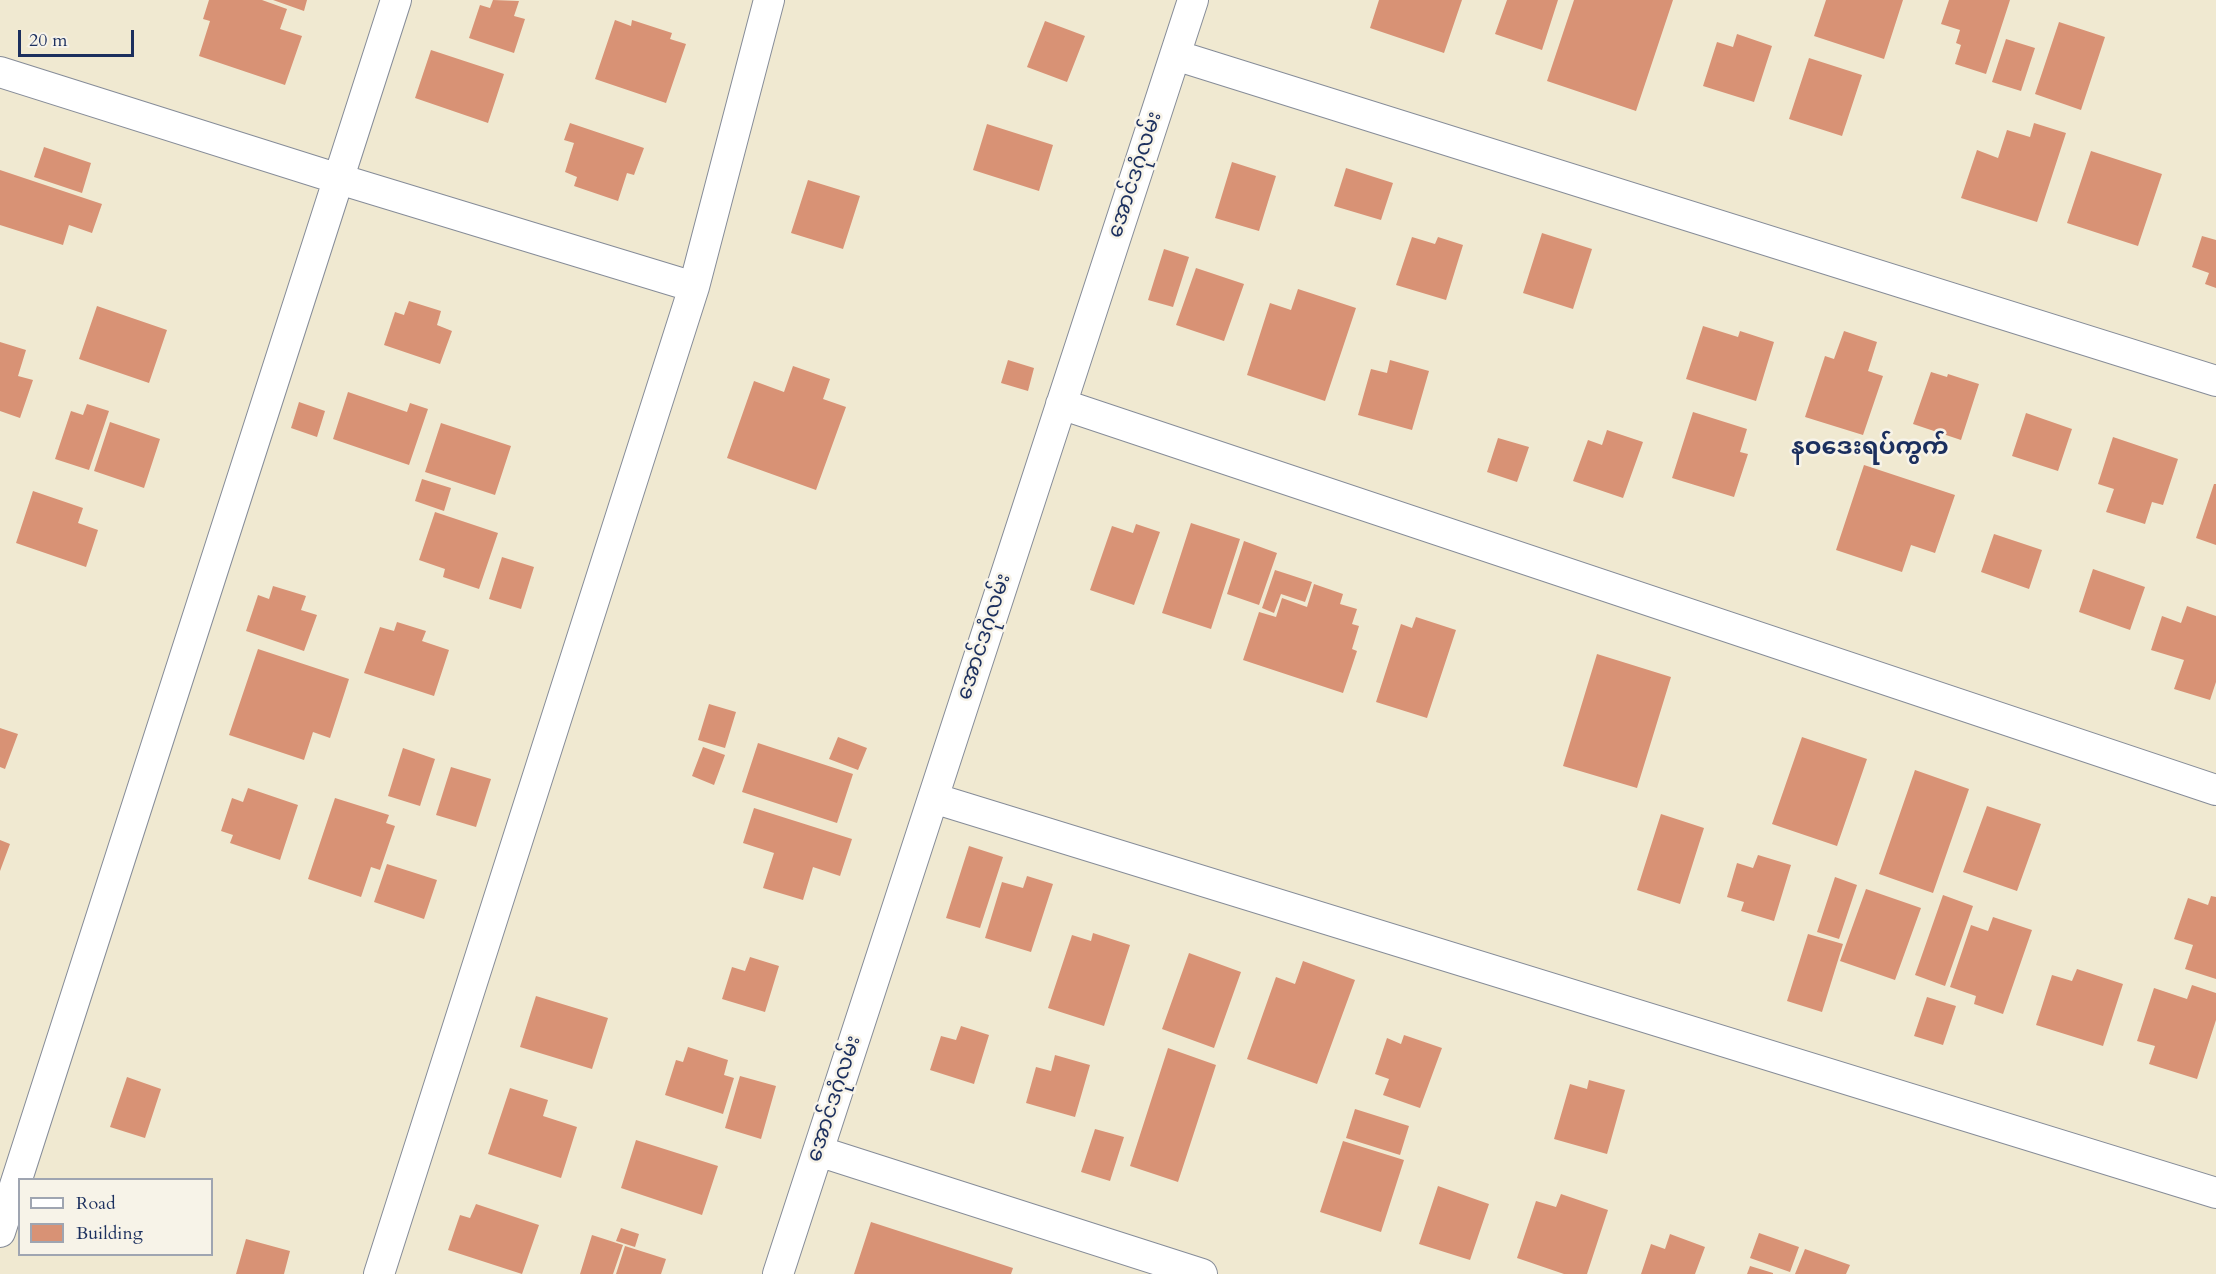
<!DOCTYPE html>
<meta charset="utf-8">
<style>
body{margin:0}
#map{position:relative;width:2216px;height:1274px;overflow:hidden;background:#f0e9d1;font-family:Cardo,serif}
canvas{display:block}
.legend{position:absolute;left:18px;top:1178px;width:195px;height:78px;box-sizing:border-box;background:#f7f3e8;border:2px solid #9fa5b1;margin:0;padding:8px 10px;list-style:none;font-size:18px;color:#1b2f5e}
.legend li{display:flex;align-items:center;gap:12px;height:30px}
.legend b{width:30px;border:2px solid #9fa5b1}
.scale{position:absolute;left:18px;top:30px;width:116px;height:27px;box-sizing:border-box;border:3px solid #1b2f5e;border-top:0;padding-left:8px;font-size:18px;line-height:21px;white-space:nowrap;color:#1b2f5e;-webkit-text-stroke:4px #f7f3e8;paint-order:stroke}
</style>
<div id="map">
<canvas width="2216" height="1274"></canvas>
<ul class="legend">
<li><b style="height:8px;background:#fff"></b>Road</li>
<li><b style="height:16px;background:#d89275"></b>Building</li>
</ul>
<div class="scale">20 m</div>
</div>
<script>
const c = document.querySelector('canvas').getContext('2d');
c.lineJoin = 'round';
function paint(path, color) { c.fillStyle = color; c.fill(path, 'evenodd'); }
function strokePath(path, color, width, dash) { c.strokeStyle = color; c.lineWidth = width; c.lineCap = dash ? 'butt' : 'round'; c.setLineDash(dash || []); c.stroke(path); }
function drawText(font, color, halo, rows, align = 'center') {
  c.font = font + ' Cardo,"Noto Sans Myanmar",serif'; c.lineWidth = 5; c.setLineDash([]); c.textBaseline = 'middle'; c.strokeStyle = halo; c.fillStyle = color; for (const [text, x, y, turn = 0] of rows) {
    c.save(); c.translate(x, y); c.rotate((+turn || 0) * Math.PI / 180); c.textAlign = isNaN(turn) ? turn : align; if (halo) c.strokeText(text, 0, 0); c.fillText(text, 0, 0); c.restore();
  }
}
paint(new Path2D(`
 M 209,0 L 262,0 L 287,9 L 280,29 L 302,36 L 285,85 L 199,56 L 210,21 L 203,19 Z
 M 273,0 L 307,0 L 304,11 Z
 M 493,0 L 519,1 L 514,16 L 525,19 L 514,53 L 469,38 L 480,5 L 490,8 Z
 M 1379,0 L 1462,0 L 1444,53 L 1370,28 Z
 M 1507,0 L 1558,0 L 1542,50 L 1495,34 Z
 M 1574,0 L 1673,0 L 1636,111 L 1547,81 Z
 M 1826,0 L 1903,0 L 1884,59 L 1814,36 Z
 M 1949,0 L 2010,0 L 1986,74 L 1955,64 L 1961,45 L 1956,43 L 1960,30 L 1941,24 Z
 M 615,20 L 631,26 L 632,20 L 672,33 L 670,39 L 686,44 L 666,103 L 595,79 Z
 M 1045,21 L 1085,36 L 1067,82 L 1027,67 Z
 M 2059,22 L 2105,37 L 2081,110 L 2035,94 Z
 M 1737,34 L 1772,46 L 1754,102 L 1703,86 L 1717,42 L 1733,47 Z
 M 2006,39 L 2035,48 L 2021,91 L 1992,82 Z
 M 431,50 L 504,74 L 488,123 L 415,98 Z
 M 1809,58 L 1862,75 L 1842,136 L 1789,119 Z
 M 570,123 L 644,148 L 634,175 L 627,173 L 618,201 L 574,186 L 577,177 L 565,172 L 574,143 L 564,140 Z
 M 2034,123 L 2066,133 L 2037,222 L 1961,198 L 1977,150 L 1998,158 L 2007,130 L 2030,137 Z
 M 987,124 L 1053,145 L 1039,191 L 973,170 Z
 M 44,147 L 91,163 L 82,193 L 34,177 Z
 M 2091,151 L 2162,174 L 2138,246 L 2067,223 Z
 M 1232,162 L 1276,176 L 1259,231 L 1215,218 Z
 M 1346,168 L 1393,183 L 1381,220 L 1334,206 Z
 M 0,170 L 102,204 L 92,233 L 69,225 L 63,245 L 0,225 Z
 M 808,180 L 860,196 L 843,249 L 791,233 Z
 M 1542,233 L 1592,249 L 1573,309 L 1523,293 Z
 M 2202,236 L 2216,240 L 2216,288 L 2205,284 L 2209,273 L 2192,267 Z
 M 1412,237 L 1435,244 L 1438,237 L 1463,245 L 1446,300 L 1396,285 Z
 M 1164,249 L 1189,257 L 1173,307 L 1148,300 Z
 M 1196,268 L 1244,284 L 1224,341 L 1176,325 Z
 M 1298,289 L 1356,308 L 1325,401 L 1247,375 L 1270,303 L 1291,310 Z
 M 409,301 L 441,311 L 437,325 L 452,331 L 440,364 L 384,345 L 395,312 L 404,315 Z
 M 97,306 L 167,330 L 149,383 L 79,359 Z
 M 1703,326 L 1738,337 L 1740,331 L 1774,342 L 1756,401 L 1686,379 Z
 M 1844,331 L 1877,342 L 1868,371 L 1883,376 L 1863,435 L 1805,417 L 1825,356 L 1834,359 Z
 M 0,342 L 26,350 L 18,376 L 33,380 L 20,418 L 0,411 Z
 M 1008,360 L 1034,368 L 1028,391 L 1001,383 Z
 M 1390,360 L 1429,371 L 1412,430 L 1358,415 L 1371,369 L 1387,373 Z
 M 793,366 L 830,379 L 823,399 L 846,407 L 816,490 L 727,458 L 754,381 L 784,392 Z
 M 1931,372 L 1947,377 L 1948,374 L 1979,384 L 1961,440 L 1913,424 Z
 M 348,392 L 407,412 L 410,403 L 428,409 L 409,465 L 333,439 Z
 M 299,402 L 325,411 L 317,437 L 291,428 Z
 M 87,404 L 109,411 L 89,470 L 55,459 L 71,411 L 83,415 Z
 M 1693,412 L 1747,429 L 1740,452 L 1748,454 L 1734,497 L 1672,478 Z
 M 2026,413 L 2072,429 L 2058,471 L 2012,456 Z
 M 110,422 L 160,439 L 144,488 L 94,471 Z
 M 441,423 L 511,446 L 495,495 L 425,472 Z
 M 1607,430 L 1643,442 L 1623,498 L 1573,481 L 1588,440 L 1602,445 Z
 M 2113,437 L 2178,459 L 2163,505 L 2152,502 L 2145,524 L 2106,512 L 2114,489 L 2098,484 Z
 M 1498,438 L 1529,447 L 1517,482 L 1487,472 Z
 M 1864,465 L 1955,495 L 1935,553 L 1911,545 L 1902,572 L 1836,550 Z
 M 422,479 L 451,488 L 444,511 L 415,501 Z
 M 2214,484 L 2216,484 L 2216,545 L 2196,538 Z
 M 33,491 L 83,508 L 78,523 L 98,530 L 86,567 L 16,543 Z
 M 435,512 L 498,533 L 479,589 L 443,577 L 445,569 L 419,560 Z
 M 1191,523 L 1240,539 L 1211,629 L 1162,613 Z
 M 1136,524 L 1160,532 L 1134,605 L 1090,590 L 1112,526 L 1133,533 Z
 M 1994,534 L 2042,550 L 2029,589 L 1981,572 Z
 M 1244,541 L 1277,553 L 1259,605 L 1227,594 Z
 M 502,557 L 534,567 L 521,609 L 489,599 Z
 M 2093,569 L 2145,587 L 2130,630 L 2079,612 Z
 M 1275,570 L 1312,582 L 1305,602 L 1281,594 L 1274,613 L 1262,608 Z
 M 1314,584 L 1343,594 L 1340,604 L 1357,609 L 1352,624 L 1359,626 L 1352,649 L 1357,651 L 1343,693 L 1243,660 L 1259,612 L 1276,617 L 1282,598 L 1307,607 Z
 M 273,586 L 306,596 L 301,610 L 317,615 L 304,651 L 246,631 L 258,595 L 269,599 Z
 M 2187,606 L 2216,616 L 2216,682 L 2210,700 L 2174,689 L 2184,660 L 2151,650 L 2162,616 L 2181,623 Z
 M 1416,617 L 1456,630 L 1427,718 L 1376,702 L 1401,624 L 1412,628 Z
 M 397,622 L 426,631 L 422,641 L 449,650 L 434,696 L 364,673 L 380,627 L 394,631 Z
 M 258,649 L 349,679 L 330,738 L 313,732 L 304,760 L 229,735 Z
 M 1597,654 L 1671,677 L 1637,788 L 1563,766 Z
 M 709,704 L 736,712 L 725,748 L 698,740 Z
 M 0,728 L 18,734 L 5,769 L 0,767 Z
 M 838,737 L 867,748 L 858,770 L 829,759 Z
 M 1802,737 L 1867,759 L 1837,846 L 1772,824 Z
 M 758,743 L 853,774 L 837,823 L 742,792 Z
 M 703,747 L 725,755 L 714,785 L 692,776 Z
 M 403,748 L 435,759 L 420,806 L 388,796 Z
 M 451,767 L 491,779 L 476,827 L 436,815 Z
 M 1915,770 L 1969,789 L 1933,893 L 1879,874 Z
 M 248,788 L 298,805 L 280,860 L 230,843 L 233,835 L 221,831 L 232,798 L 243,802 Z
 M 335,798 L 389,815 L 386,823 L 395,826 L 380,870 L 371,867 L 361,897 L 308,879 Z
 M 1987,806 L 2041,824 L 2017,891 L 1963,872 Z
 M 754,808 L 852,839 L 840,876 L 813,867 L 803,900 L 763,888 L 774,853 L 743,843 Z
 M 1661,814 L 1704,828 L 1680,904 L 1637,890 Z
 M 0,840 L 10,844 L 0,871 Z
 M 969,846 L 1003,857 L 980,928 L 946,918 Z
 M 1758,855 L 1791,865 L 1774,921 L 1741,911 L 1744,902 L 1727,897 L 1737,863 L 1753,868 Z
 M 387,864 L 437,880 L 424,919 L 374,902 Z
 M 1027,876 L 1053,884 L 1031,952 L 985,938 L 1002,882 L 1023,888 Z
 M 1835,877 L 1857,885 L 1839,939 L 1817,932 Z
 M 1866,889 L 1921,908 L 1895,980 L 1840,961 Z
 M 1943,895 L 1973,906 L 1945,986 L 1915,975 Z
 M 2211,896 L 2216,897 L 2216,979 L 2185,969 L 2193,945 L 2174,939 L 2188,898 L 2208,905 Z
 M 1993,917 L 2032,930 L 2003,1014 L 1974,1004 L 1976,996 L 1950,987 L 1971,925 L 1988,931 Z
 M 1093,933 L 1130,945 L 1104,1026 L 1048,1008 L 1072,935 L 1091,941 Z
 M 1808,934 L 1843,944 L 1822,1012 L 1787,1001 Z
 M 1189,953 L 1241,972 L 1214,1048 L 1162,1029 Z
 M 750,957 L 779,966 L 765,1012 L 722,999 L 732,967 L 745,971 Z
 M 1303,961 L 1355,980 L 1317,1084 L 1247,1059 L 1276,977 L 1295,984 Z
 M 2077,969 L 2123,984 L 2103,1046 L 2036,1025 L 2052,975 L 2072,981 Z
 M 2192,985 L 2216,993 L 2216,1020 L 2197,1079 L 2149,1064 L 2155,1046 L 2137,1041 L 2154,988 L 2187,999 Z
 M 536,996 L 608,1018 L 592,1069 L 520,1047 Z
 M 1927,997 L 1956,1006 L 1943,1045 L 1914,1036 Z
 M 961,1026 L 989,1035 L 974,1084 L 930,1070 L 941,1036 L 956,1040 Z
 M 1404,1035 L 1442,1048 L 1420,1108 L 1383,1095 L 1389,1079 L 1375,1074 L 1387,1038 L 1401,1044 Z
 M 688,1047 L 728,1060 L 724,1075 L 734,1078 L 723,1114 L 665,1095 L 676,1060 L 683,1062 Z
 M 1168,1048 L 1216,1065 L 1178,1182 L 1130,1166 Z
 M 1055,1055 L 1090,1065 L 1075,1117 L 1026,1103 L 1036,1067 L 1051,1071 Z
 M 740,1076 L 776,1086 L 761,1139 L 725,1128 Z
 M 127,1077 L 161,1089 L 145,1138 L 110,1127 Z
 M 1589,1080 L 1625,1090 L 1607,1154 L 1554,1139 L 1570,1084 L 1587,1089 Z
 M 510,1088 L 548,1100 L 543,1116 L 577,1127 L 561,1178 L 488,1154 Z
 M 1355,1109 L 1409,1126 L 1400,1155 L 1346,1138 Z
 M 1095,1129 L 1124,1137 L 1110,1181 L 1081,1172 Z
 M 636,1140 L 718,1166 L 702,1215 L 621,1188 Z
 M 1343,1141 L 1404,1160 L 1381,1232 L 1320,1212 Z
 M 1438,1186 L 1489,1204 L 1470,1260 L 1419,1244 Z
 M 1561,1194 L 1608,1210 L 1587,1274 L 1564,1274 L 1517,1258 L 1536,1201 L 1556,1207 Z
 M 476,1204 L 539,1225 L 522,1274 L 448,1250 L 460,1215 L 470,1218 Z
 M 871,1222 L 1013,1268 L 1011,1274 L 854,1274 Z
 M 621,1228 L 639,1234 L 635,1247 L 616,1241 Z
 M 1759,1233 L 1799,1247 L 1790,1272 L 1750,1258 Z
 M 1670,1234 L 1705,1247 L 1695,1274 L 1641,1274 L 1651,1244 L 1665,1249 Z
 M 592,1235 L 623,1245 L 613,1274 L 580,1274 Z
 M 246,1239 L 290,1251 L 284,1274 L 236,1274 Z
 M 625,1246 L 666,1259 L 661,1274 L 616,1274 Z
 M 1805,1249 L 1850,1265 L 1846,1274 L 1795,1274 Z
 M 1750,1266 L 1773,1273 L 1773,1274 L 1747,1274 Z`), '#d89275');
const street = new Path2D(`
 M 1175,55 L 2216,381
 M 0,72 L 339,179 L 694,287
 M 1061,404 L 2216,790
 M 933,798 L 2216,1193
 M 818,1151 L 1202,1274
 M 0,1232 L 396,0
 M 379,1274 L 694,287 L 769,0
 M 778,1274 L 1193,0`);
strokePath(street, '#868c98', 32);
strokePath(street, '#fff', 30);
drawText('21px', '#1b2f5e', '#f7f3e8', [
 ["အောင်ဒဂုံလမ်း",1136,175,-72],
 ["အောင်ဒဂုံလမ်း",985,637,-72],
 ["အောင်ဒဂုံလမ်း",835,1099,-72]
]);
drawText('bold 24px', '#1b2f5e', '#f7f3e8', [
 ["နဝဒေးရပ်ကွက်",1870,448]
]);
</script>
